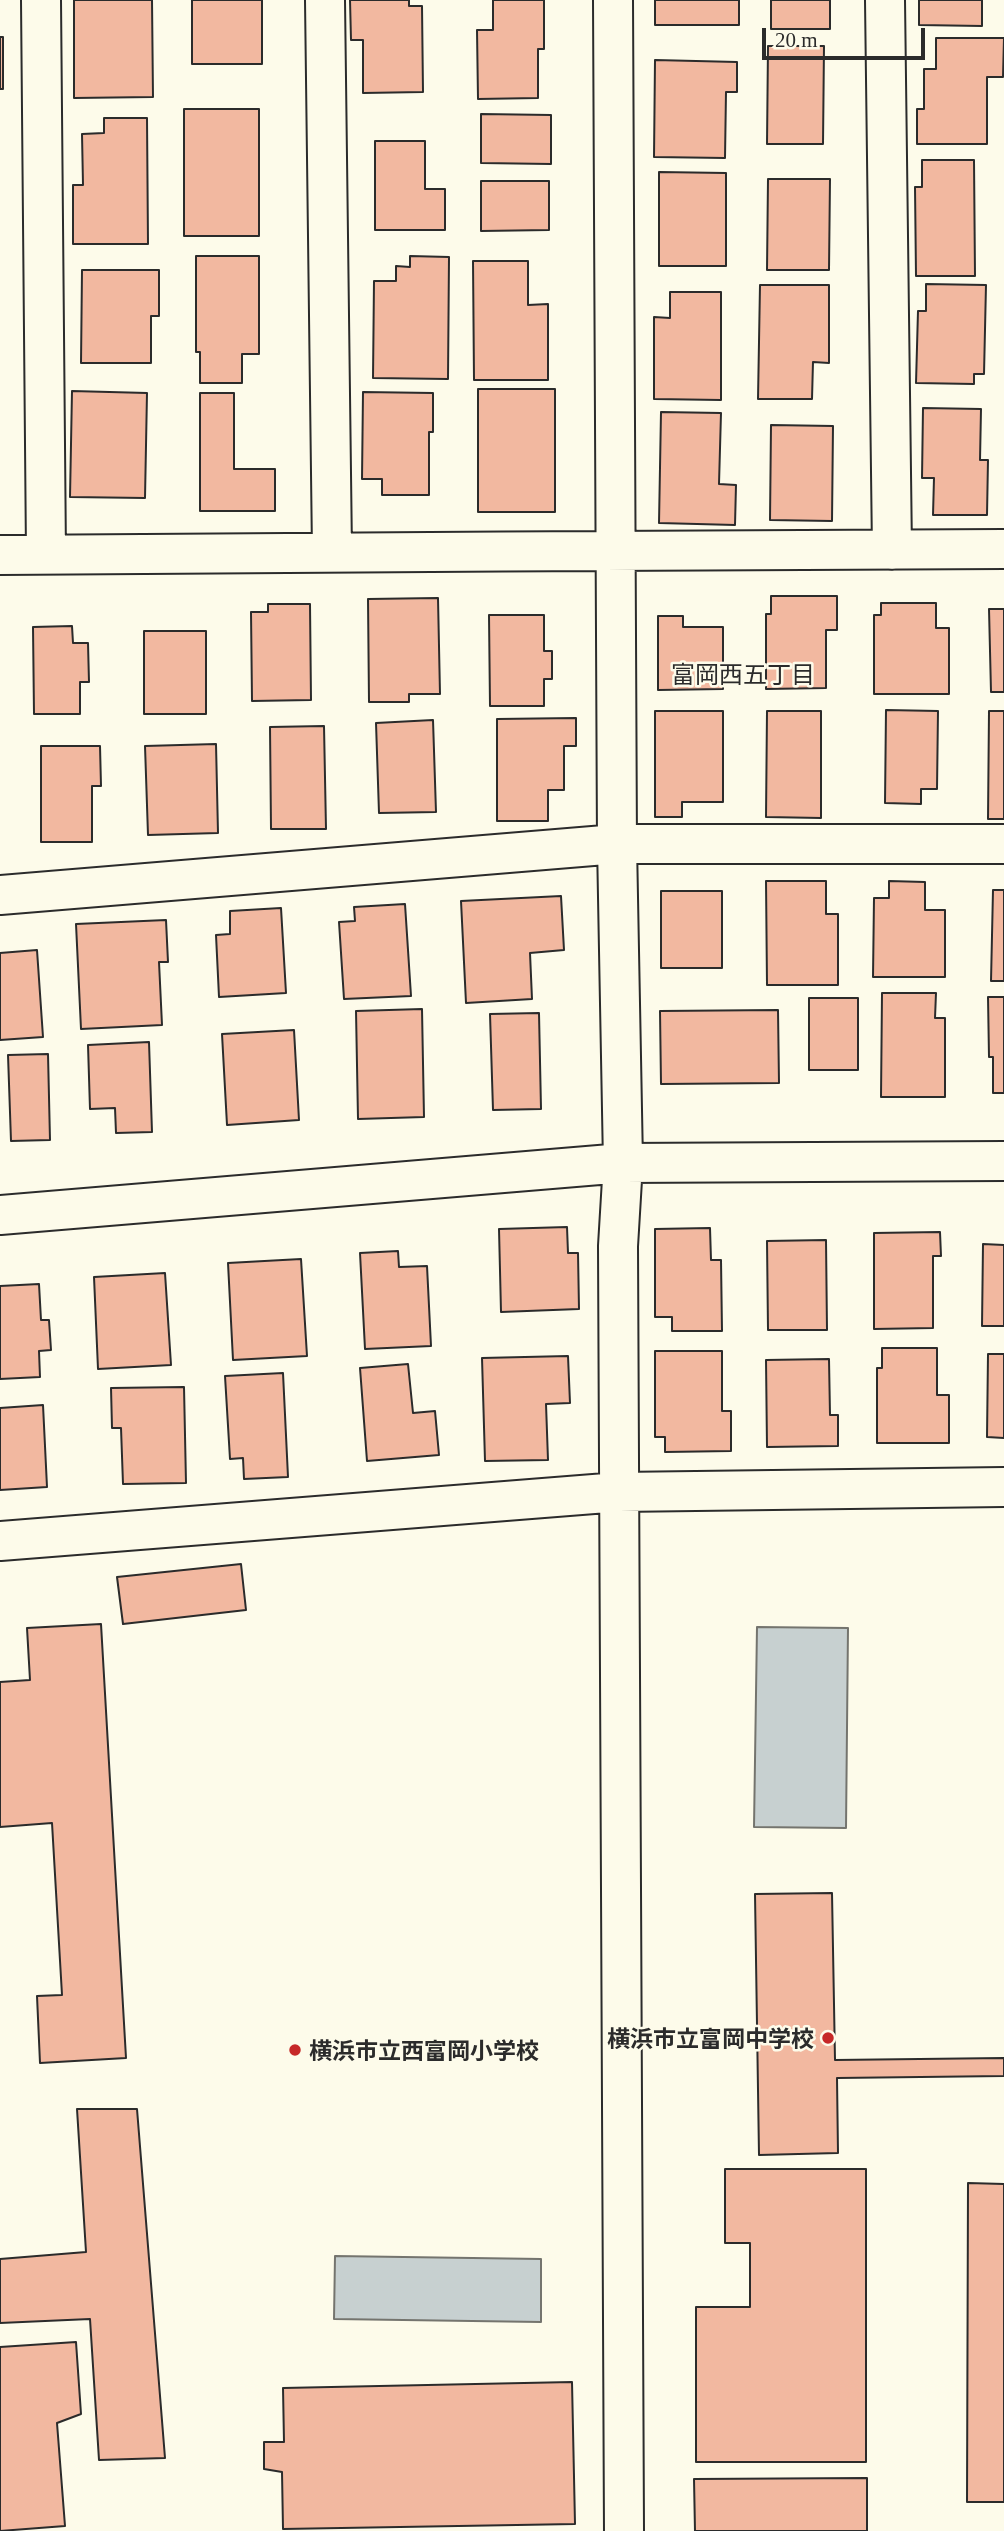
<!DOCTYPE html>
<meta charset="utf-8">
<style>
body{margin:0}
#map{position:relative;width:1004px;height:2531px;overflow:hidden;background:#fdfbea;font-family:Georgia,serif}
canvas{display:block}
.scale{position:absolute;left:762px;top:28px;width:163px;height:32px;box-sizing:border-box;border:4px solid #2b2b2b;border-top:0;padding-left:9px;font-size:21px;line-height:24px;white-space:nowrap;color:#2b2b2b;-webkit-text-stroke:5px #fdfbea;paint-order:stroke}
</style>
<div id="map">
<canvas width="1004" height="2531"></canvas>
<div class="scale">20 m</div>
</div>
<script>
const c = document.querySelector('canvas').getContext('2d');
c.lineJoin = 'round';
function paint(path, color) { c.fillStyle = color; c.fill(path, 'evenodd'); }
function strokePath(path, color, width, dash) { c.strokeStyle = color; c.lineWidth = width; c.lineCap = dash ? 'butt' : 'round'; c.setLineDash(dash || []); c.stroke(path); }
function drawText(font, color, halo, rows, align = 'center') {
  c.font = font + ' Georgia,"Noto Sans JP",serif'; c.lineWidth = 5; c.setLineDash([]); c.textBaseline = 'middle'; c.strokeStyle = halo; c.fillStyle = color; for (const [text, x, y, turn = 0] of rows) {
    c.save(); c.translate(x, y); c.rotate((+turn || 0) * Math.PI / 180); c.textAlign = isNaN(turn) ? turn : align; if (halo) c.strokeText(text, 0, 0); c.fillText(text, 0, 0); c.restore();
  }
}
const water = new Path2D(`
 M 757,1627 L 848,1628 L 846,1828 L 754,1827 Z
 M 335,2256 L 541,2259 L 541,2322 L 334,2319 Z`);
paint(water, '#c7d0d0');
strokePath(water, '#74746e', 2);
const building = new Path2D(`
 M 74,0 L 152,0 L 153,97 L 74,98 Z
 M 192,0 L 262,0 L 262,64 L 192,64 Z
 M 350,0 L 409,0 L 409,6 L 422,6 L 423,92 L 363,93 L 363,40 L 351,40 Z
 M 493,0 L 544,0 L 544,49 L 538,49 L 538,98 L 478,99 L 477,30 L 493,30 Z
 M 655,0 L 739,0 L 739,25 L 655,25 Z
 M 771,0 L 830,0 L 830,29 L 771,29 Z
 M 919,0 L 982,0 L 982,26 L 919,25 Z
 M 0,37 L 3,37 L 3,89 L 0,89 Z
 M 936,38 L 1004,38 L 1003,77 L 987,77 L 987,144 L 917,144 L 917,109 L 924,109 L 924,69 L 936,69 Z
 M 768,46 L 824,46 L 823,144 L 767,144 Z
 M 655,60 L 737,62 L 737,92 L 726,92 L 725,158 L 654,157 Z
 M 184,109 L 259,109 L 259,236 L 184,236 Z
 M 481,114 L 551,115 L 551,164 L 481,163 Z
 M 104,118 L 147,118 L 148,244 L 73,244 L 73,185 L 83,185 L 82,134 L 104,133 Z
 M 375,141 L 425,141 L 425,189 L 445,189 L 445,230 L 375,230 Z
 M 922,160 L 974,160 L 975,276 L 916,276 L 915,187 L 922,187 Z
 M 659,172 L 726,173 L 726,266 L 659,266 Z
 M 768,179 L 830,179 L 829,270 L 767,270 Z
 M 481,181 L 549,181 L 549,230 L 481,231 Z
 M 196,256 L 259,256 L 259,354 L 242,354 L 242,383 L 200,383 L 200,352 L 196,352 Z
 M 410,256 L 449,257 L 448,379 L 373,378 L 374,281 L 396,281 L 396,266 L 410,267 Z
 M 473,261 L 528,261 L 528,305 L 548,304 L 548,380 L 474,380 Z
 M 82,270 L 159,270 L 159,316 L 151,316 L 151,363 L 81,363 Z
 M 926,284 L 986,285 L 984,374 L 974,374 L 974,384 L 916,383 L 918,311 L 926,311 Z
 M 760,285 L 829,285 L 829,363 L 813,362 L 812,399 L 758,399 Z
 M 670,292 L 721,292 L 721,400 L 654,399 L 654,317 L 670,318 Z
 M 478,389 L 555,389 L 555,512 L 478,512 Z
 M 72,391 L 147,393 L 145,498 L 70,497 Z
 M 363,392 L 433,393 L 433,432 L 429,432 L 429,495 L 382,495 L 382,479 L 362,479 Z
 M 200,393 L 234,393 L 234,469 L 275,469 L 275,511 L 200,511 Z
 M 923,408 L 981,409 L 980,460 L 988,460 L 987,515 L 933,515 L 934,478 L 922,478 Z
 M 661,412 L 721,413 L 719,484 L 736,485 L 735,525 L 659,523 Z
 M 771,425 L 833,426 L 832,521 L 770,520 Z
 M 771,596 L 837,596 L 837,630 L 826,630 L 826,688 L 766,689 L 766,614 L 771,614 Z
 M 438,598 L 440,694 L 409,694 L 409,702 L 369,702 L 368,599 Z
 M 881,603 L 936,603 L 936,628 L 949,628 L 949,694 L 874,694 L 874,615 L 881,615 Z
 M 268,604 L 310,604 L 311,700 L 252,701 L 251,612 L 268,612 Z
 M 989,609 L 1004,609 L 1004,692 L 991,692 Z
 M 489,615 L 544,615 L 544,651 L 552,651 L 552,679 L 544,679 L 544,706 L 490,706 Z
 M 658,616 L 683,616 L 683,627 L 723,627 L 723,689 L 658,690 Z
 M 72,626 L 73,643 L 88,643 L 89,682 L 80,682 L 80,714 L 34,714 L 33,627 Z
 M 144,631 L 206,631 L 206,714 L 144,714 Z
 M 886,710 L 938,711 L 937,789 L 921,789 L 921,804 L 885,803 Z
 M 655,711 L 723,711 L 723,802 L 682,802 L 682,817 L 655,817 Z
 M 767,711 L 821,711 L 821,818 L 766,817 Z
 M 989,711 L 1004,711 L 1004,819 L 988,819 Z
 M 576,718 L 576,746 L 564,746 L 564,790 L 548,790 L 548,821 L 497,821 L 497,719 Z
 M 433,720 L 436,812 L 379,813 L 376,723 Z
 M 324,726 L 326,829 L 271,829 L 270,727 Z
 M 216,744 L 218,833 L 148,835 L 145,746 Z
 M 41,746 L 100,746 L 101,786 L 92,786 L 92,842 L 41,842 Z
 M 766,881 L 826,881 L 826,914 L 838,914 L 838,985 L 767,985 Z
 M 889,881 L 925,882 L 925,910 L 945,910 L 945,977 L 873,977 L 874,898 L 889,898 Z
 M 993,890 L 1004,890 L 1004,981 L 991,981 Z
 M 661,891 L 722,891 L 722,968 L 661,968 Z
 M 561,896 L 564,950 L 530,953 L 532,999 L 466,1003 L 461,901 Z
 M 405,904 L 411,996 L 344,999 L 339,922 L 355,921 L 354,907 Z
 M 281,908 L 286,993 L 219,997 L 216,935 L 230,934 L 230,911 Z
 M 166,920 L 168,962 L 159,962 L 162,1025 L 81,1029 L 76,924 Z
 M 37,950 L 43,1037 L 0,1040 L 0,953 Z
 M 882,993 L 936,993 L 935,1018 L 945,1018 L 945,1097 L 881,1097 Z
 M 988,997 L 1004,997 L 1004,1093 L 993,1093 L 993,1057 L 989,1057 Z
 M 809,998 L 858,998 L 858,1070 L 809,1070 Z
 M 422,1009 L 424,1117 L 358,1119 L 356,1011 Z
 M 778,1010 L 779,1083 L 661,1084 L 660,1011 Z
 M 539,1013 L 541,1109 L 493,1110 L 490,1014 Z
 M 294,1030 L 299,1120 L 227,1125 L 222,1034 Z
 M 149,1042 L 152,1132 L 116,1133 L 115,1108 L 90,1109 L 88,1045 Z
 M 48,1054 L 50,1140 L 11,1141 L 8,1055 Z
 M 567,1227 L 568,1253 L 578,1253 L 579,1309 L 501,1312 L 499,1229 Z
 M 710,1228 L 711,1260 L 721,1260 L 722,1331 L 672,1331 L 672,1317 L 655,1317 L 655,1229 Z
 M 940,1232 L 941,1256 L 933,1256 L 933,1328 L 874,1329 L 874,1233 Z
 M 826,1240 L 827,1330 L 768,1330 L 767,1241 Z
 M 983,1244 L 1004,1245 L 1004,1326 L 982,1326 Z
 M 398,1251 L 399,1267 L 427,1266 L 431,1346 L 365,1349 L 360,1253 Z
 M 301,1259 L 307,1356 L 233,1360 L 228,1263 Z
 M 165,1273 L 171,1365 L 98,1369 L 94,1277 Z
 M 39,1284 L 41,1320 L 49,1320 L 51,1350 L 39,1351 L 40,1377 L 0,1379 L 0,1286 Z
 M 882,1348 L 937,1348 L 937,1395 L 949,1395 L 949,1443 L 877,1443 L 877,1368 L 882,1368 Z
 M 655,1351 L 722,1351 L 722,1411 L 731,1411 L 731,1451 L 665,1452 L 665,1437 L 655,1437 Z
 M 988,1354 L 1004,1354 L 1004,1438 L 987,1437 Z
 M 568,1356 L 570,1403 L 546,1404 L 548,1460 L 485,1461 L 482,1358 Z
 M 829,1359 L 830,1415 L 838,1415 L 838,1446 L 767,1447 L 766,1360 Z
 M 408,1364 L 413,1413 L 435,1411 L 439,1455 L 367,1461 L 360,1368 Z
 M 283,1373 L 288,1477 L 244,1479 L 243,1458 L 230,1459 L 225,1376 Z
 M 184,1387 L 186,1483 L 123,1484 L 121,1428 L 112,1428 L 111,1388 Z
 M 43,1405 L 47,1487 L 0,1490 L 0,1408 Z
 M 241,1564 L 246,1610 L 123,1624 L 117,1577 Z
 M 101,1624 L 126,2058 L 40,2063 L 37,1996 L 62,1995 L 52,1823 L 0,1827 L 0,1682 L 30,1680 L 27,1628 Z
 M 832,1893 L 835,2060 L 1004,2058 L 1004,2076 L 837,2078 L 838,2153 L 759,2155 L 755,1894 Z
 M 77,2109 L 137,2109 L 165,2458 L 99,2460 L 90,2319 L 0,2323 L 0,2259 L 86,2252 Z
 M 725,2169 L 866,2169 L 866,2462 L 696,2462 L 696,2307 L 750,2307 L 750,2243 L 725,2243 Z
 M 968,2183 L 1004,2184 L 1004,2502 L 967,2502 Z
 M 76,2342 L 81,2414 L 57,2423 L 65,2526 L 0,2531 L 0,2347 Z
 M 572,2382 L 575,2524 L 283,2529 L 282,2472 L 264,2469 L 264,2442 L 284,2442 L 283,2388 Z
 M 867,2478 L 867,2531 L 695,2531 L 694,2479 Z`);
paint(building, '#f2b8a0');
strokePath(building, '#2b2b2b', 2);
const minor = new Path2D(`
 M 41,0 L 46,554
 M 325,0 L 332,551
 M 613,0 L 617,844 L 623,1163 L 618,1246 L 624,2531
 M 885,0 L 892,550
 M 0,555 C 335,550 669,553 1004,549
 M 0,895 L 617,844 L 1004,844
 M 0,1215 L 623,1163 L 1004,1161
 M 0,1541 L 619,1492 L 1004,1487`);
strokePath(minor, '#2b2b2b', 42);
strokePath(minor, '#fdfbea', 38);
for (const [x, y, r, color] of [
 [828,2038,7,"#c62828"],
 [295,2050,7,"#c62828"]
]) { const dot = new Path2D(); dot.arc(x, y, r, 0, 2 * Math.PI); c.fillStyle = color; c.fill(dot); strokePath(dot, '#fdfbea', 2.5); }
drawText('bold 23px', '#2b2b2b', '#fdfbea', [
 ["横浜市立富岡中学校",814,2038],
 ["横浜市立西富岡小学校",309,2050,"left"]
], 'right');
drawText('24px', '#2b2b2b', '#fdfbea', [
 ["富岡西五丁目",743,674]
]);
</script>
